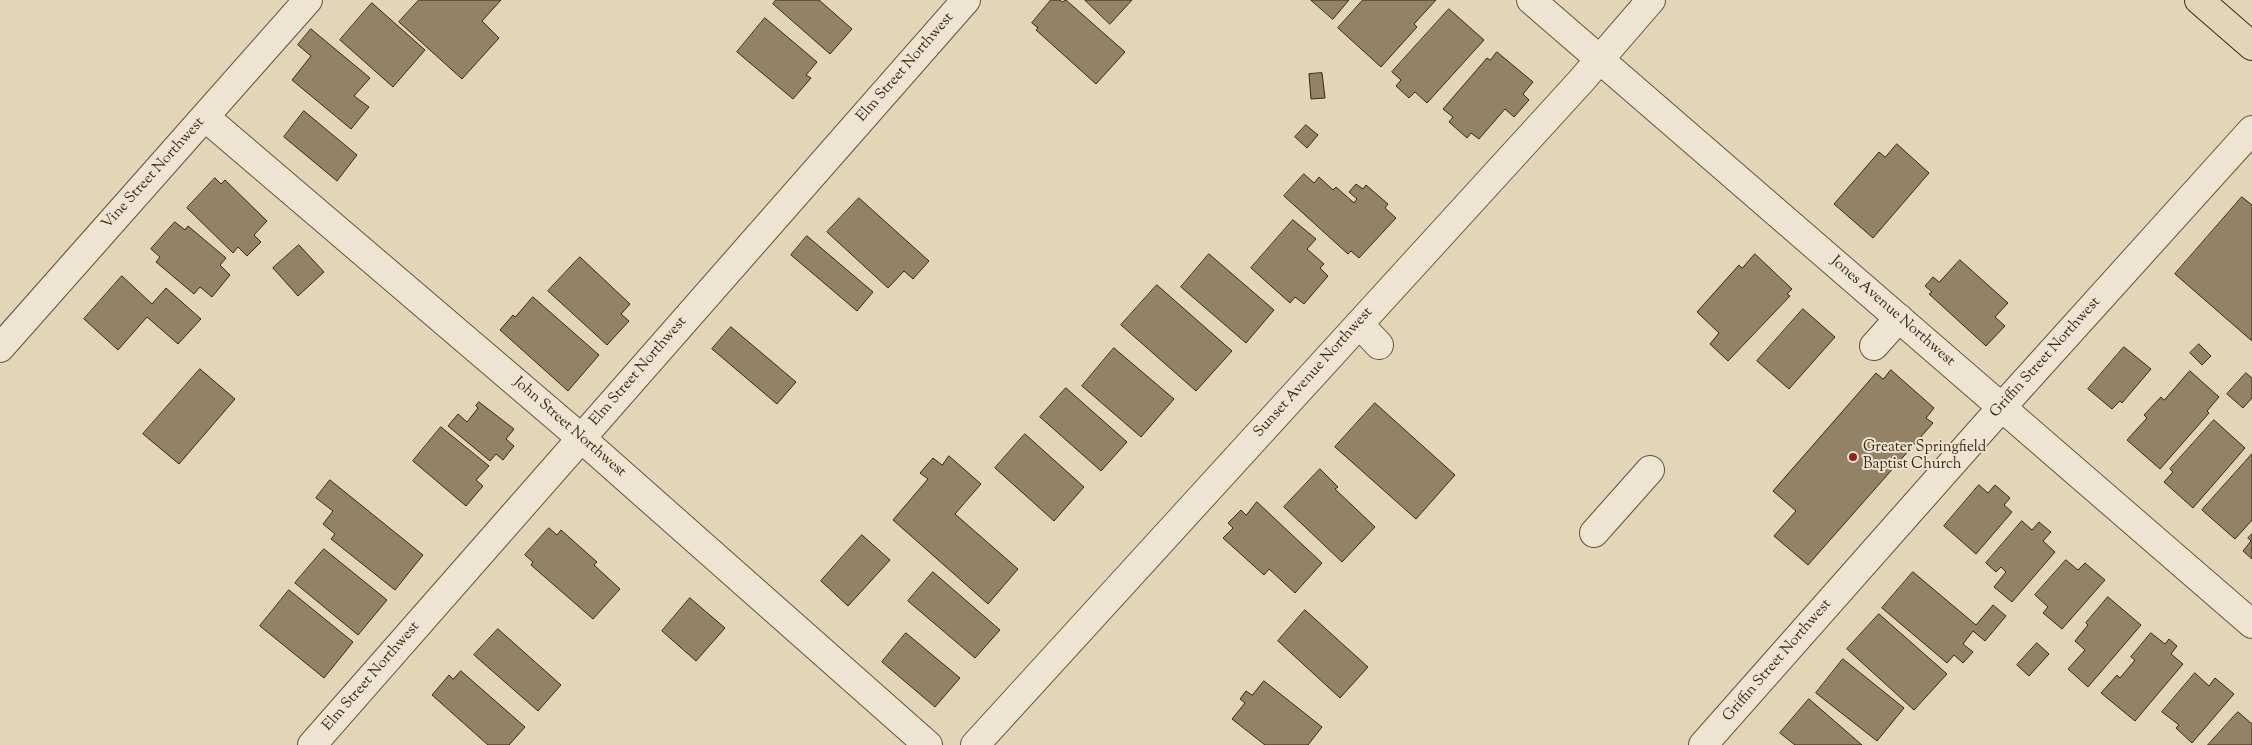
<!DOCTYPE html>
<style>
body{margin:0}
canvas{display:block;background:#e3d5b8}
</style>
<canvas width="2252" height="745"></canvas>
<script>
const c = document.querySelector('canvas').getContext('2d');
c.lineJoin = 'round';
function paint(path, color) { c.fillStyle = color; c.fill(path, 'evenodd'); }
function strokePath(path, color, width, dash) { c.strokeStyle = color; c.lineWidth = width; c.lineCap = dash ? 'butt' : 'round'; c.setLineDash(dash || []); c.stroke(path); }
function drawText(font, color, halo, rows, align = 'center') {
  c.font = font + ' "Sorts Mill Goudy",serif'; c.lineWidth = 4; c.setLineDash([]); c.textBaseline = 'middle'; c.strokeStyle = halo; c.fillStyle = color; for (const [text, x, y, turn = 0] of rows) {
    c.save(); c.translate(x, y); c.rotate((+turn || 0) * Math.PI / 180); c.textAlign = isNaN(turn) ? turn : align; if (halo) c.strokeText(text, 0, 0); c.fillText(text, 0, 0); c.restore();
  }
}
const building = new Path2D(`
 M 419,0 L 501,0 L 482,21 L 499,38 L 462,79 L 399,22 Z
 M 776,0 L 819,0 L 852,29 L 830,54 L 773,4 Z
 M 1051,0 L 1060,0 L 1062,2 L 1066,0 L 1125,52 L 1096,84 L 1036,30 L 1038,28 L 1032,23 Z
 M 1085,0 L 1132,0 L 1110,24 Z
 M 1311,0 L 1349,0 L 1333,19 Z
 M 1363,0 L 1436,0 L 1414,24 L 1417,27 L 1381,67 L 1338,28 Z
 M 372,3 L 425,50 L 393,87 L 340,40 Z
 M 1449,9 L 1484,40 L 1427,103 L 1415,92 L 1409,98 L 1396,86 L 1401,80 L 1392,72 Z
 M 765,18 L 817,62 L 806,75 L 811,78 L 793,99 L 737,52 Z
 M 311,29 L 370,78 L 354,96 L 369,107 L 351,129 L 292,80 L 311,56 L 298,45 Z
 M 1497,52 L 1533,82 L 1523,94 L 1529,100 L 1514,117 L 1505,109 L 1479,139 L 1471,133 L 1467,138 L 1449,122 L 1453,117 L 1443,109 L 1487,58 L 1490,60 Z
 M 1322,73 L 1325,98 L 1311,99 L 1309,74 Z
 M 304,111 L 357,155 L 337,181 L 284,137 Z
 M 1306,125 L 1318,135 L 1307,148 L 1295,137 Z
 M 1897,144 L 1929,173 L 1873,238 L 1834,204 L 1879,152 L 1885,157 Z
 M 1304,174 L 1314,183 L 1319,177 L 1333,190 L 1336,187 L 1354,203 L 1357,199 L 1349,192 L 1356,184 L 1363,189 L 1366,185 L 1388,204 L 1385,208 L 1396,218 L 1359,258 L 1351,251 L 1348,254 L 1284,196 Z
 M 215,178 L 221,184 L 225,180 L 267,221 L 254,235 L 261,242 L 247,256 L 238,247 L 233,253 L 187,208 Z
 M 2242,197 L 2252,205 L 2252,341 L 2175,274 Z
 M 859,198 L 929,261 L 913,279 L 904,271 L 888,288 L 827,232 Z
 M 1293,220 L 1316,239 L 1307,249 L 1324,264 L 1320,268 L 1328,276 L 1304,304 L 1295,297 L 1290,303 L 1251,268 Z
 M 175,222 L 185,230 L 188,226 L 226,258 L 220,265 L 230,275 L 212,297 L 200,287 L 194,294 L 156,262 L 160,257 L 151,249 Z
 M 807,236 L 873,292 L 857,311 L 791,255 Z
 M 299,245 L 324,272 L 298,296 L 273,268 Z
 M 1209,254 L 1274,310 L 1246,343 L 1181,287 Z
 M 1755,254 L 1792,289 L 1787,294 L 1790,296 L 1728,361 L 1710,344 L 1719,333 L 1697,312 L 1739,265 L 1742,268 Z
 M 580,257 L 630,304 L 621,314 L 629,321 L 607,345 L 548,291 Z
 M 1960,260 L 2008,303 L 1995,317 L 2005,326 L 1986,346 L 1929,294 L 1932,292 L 1925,286 L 1933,277 L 1939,282 Z
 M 122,276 L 152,304 L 166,288 L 201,319 L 178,344 L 147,317 L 118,350 L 84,319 Z
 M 1157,285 L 1232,351 L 1196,391 L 1121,325 Z
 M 533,297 L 599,355 L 568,391 L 500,330 L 513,315 L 515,317 Z
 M 1803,309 L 1835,337 L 1789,389 L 1757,361 Z
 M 731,327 L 796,382 L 777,404 L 712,349 Z
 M 2199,344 L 2211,356 L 2202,365 L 2190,353 Z
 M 2124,347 L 2151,369 L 2122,403 L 2120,401 L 2112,409 L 2088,389 Z
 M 1114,348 L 1174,399 L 1141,437 L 1082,386 Z
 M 200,369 L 235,399 L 179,464 L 143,434 Z
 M 1891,370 L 1934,408 L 1926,418 L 1933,423 L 1808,565 L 1774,536 L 1796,511 L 1773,491 L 1876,373 L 1883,379 Z
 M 2190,371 L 2219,397 L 2207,411 L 2209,413 L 2160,469 L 2127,440 L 2147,418 L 2144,415 L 2161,397 L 2164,400 Z
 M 2246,373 L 2252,378 L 2252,398 L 2243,408 L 2227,394 Z
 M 1066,388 L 1127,442 L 1101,471 L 1040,417 Z
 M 479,402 L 514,429 L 506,439 L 514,446 L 503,460 L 496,454 L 490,461 L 448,426 L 458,414 L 467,422 L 478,408 L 476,406 Z
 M 1375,403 L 1455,475 L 1416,519 L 1335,447 Z
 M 2214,420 L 2245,448 L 2193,508 L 2164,482 L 2173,472 L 2170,469 Z
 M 441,427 L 489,466 L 476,480 L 483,486 L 466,506 L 413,461 Z
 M 1025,434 L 1084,487 L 1054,521 L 995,468 Z
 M 2252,454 L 2252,520 L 2235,539 L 2202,510 Z
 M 949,456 L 981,484 L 955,514 L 1018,569 L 988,604 L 893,520 L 928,479 L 920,473 L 933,458 L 942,465 Z
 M 1320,469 L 1338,487 L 1335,489 L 1375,527 L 1342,562 L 1284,507 Z
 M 330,480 L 423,555 L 395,590 L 331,539 L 335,534 L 323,524 L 333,511 L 316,498 Z
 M 1979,485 L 1988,493 L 1995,485 L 2010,498 L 2004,505 L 2012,512 L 1976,554 L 1944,526 Z
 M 1257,502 L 1322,563 L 1295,593 L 1269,569 L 1264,575 L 1223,538 L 1233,528 L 1228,523 L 1241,510 L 1246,515 Z
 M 2022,521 L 2032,530 L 2039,522 L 2051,532 L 2043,541 L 2055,552 L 2012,602 L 1994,587 L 2006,572 L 2001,567 L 1996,572 L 1986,563 Z
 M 549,528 L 557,535 L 561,530 L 597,562 L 594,565 L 620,589 L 593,619 L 531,565 L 533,562 L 525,555 Z
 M 2252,534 L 2252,559 L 2243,551 L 2251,541 L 2248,538 Z
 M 862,535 L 890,560 L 848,606 L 821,581 Z
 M 324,549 L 387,600 L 358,635 L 295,583 Z
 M 2066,560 L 2078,570 L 2085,563 L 2105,580 L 2062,629 L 2043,613 L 2048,607 L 2035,595 Z
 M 933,572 L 1000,630 L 975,658 L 908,601 Z
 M 1913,572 L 1976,625 L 1993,605 L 2006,616 L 1985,641 L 1973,631 L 1963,644 L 1973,652 L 1963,663 L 1954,655 L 1947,663 L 1882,608 Z
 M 289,590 L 353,642 L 324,678 L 260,626 Z
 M 2108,597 L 2141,625 L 2088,687 L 2068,669 L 2085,650 L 2075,641 L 2088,625 L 2086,623 Z
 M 690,598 L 725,628 L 696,661 L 662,631 Z
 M 1305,610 L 1368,667 L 1340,698 L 1278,641 Z
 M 1879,614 L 1947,674 L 1914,710 L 1847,649 Z
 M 498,629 L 561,685 L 538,711 L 474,655 Z
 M 906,633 L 960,678 L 935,707 L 882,662 Z
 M 2151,633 L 2165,644 L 2169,639 L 2177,646 L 2171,654 L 2183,664 L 2135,721 L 2101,693 L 2117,675 L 2120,678 L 2135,660 L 2131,657 Z
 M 2037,643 L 2049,654 L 2029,676 L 2017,665 Z
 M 1843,659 L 1904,708 L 1877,741 L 1816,693 Z
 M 461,671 L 525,727 L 509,745 L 488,745 L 432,695 L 449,675 L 453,679 Z
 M 2195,673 L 2209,686 L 2215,678 L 2234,694 L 2192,743 L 2176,728 L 2179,725 L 2162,712 Z
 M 1264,681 L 1322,727 L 1308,745 L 1265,745 L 1232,719 L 1245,703 L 1240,699 L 1246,691 L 1252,695 Z
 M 1809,699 L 1862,745 L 1795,745 L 1780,733 Z
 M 2238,712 L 2252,724 L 2252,745 L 2208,745 Z`);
paint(building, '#938267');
strokePath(building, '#3c2810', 1);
const minor = new Path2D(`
 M 1531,0 L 2252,624
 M 205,117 L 581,438 L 928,745
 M 1359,324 L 1379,345
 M 1874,346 L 1899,318
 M 0,348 L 308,0
 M 1594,533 L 1650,470
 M 312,745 L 966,0
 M 975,745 L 1581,81 L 1651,0
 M 1703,745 L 2001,408 L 2252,130`);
const major = new Path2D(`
 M 2199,0 L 2252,46`);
strokePath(minor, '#66533a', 30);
strokePath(major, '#3c2810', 30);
strokePath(minor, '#ede4d1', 28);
strokePath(major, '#e3d5b8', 28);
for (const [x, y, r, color] of [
 [1853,457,5,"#8f2418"]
]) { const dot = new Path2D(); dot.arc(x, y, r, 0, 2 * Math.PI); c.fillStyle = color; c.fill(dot); strokePath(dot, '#ede4d1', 2); }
drawText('15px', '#3c2810', '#ede4d1', [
 ["Elm Street Northwest",906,68,-49],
 ["Vine Street Northwest",154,174,-48],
 ["Jones Avenue Northwest",1892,312,41],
 ["Griffin Street Northwest",2046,358,-48],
 ["Elm Street Northwest",639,372,-49],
 ["Sunset Avenue Northwest",1314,373,-48],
 ["John Street Northwest",569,428,41],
 ["Griffin Street Northwest",1778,661,-49],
 ["Elm Street Northwest",372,677,-49]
]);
drawText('15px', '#3c2810', '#ede4d1', [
 ["Greater Springfield",1863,448],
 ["Baptist Church",1863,465]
], 'left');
</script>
